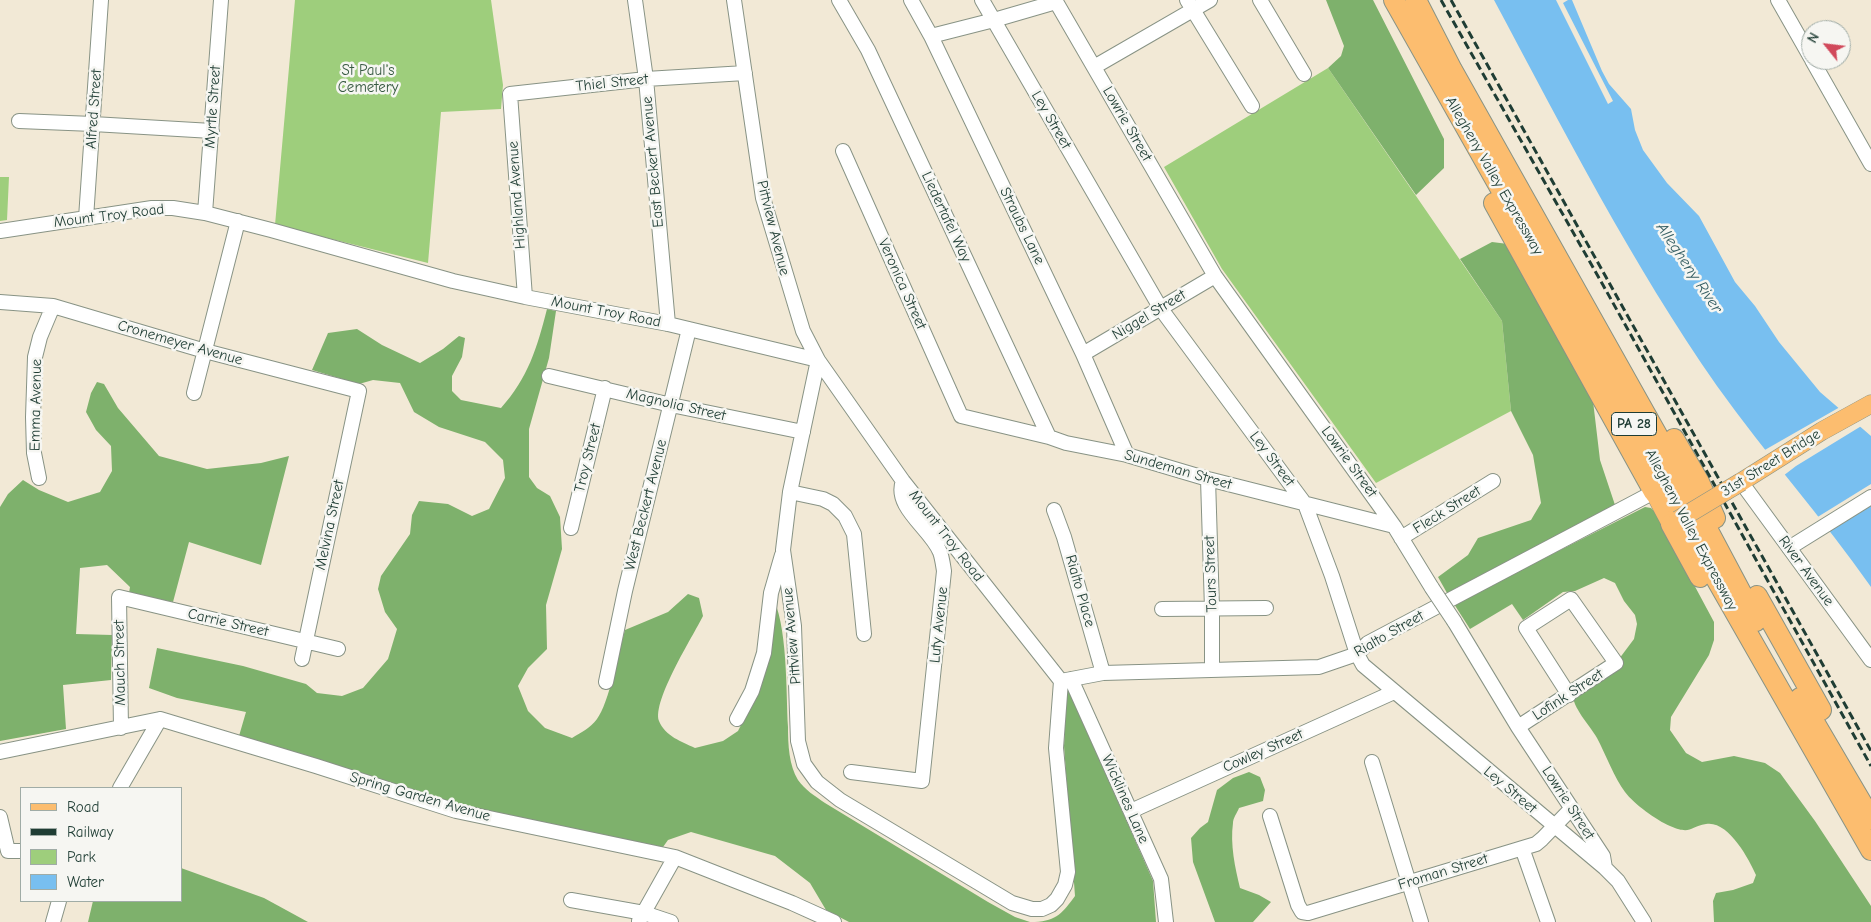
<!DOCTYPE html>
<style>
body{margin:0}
#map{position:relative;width:1871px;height:922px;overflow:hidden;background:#f2e9d6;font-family:"Comic Neue",sans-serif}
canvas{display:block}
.legend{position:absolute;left:20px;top:787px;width:162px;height:115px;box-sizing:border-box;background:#f6f6f2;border:1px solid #a0aca6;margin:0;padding:6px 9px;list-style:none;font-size:15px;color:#1f3d34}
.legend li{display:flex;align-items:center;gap:10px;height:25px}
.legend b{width:25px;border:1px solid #a0aca6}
.north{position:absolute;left:1801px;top:20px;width:50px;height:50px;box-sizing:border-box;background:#f6f6f2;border:1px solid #a0aca6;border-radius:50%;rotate:299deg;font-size:14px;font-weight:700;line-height:20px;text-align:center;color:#1f3d34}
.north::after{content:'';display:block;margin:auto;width:18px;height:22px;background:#d1495b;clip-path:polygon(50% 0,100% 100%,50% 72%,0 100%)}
</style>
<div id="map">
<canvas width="1871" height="922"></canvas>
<ul class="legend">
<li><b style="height:6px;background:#fcbd6f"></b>Road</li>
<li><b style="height:6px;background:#1f3d34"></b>Railway</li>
<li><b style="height:14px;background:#9ece7c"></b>Park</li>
<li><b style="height:14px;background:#78bff0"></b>Water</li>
</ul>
<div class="north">N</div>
</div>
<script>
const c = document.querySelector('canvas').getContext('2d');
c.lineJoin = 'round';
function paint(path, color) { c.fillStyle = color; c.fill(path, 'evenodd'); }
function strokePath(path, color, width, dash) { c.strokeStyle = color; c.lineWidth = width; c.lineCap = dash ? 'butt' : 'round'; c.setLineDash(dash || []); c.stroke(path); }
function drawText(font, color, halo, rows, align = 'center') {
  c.font = font + ' "Comic Neue",sans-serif'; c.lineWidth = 5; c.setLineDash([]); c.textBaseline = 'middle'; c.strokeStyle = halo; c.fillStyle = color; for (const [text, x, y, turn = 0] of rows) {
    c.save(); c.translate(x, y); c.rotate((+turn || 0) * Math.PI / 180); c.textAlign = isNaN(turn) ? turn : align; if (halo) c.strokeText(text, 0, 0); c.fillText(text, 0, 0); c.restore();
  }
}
paint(new Path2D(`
 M 295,0 L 491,0 L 503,85 L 501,109 L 441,112 L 428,263 L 275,225 Z
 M 1328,68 L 1502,321 L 1511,411 L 1376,483 L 1222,269 L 1164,167 Z
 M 0,177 L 9,177 L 7,220 L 0,221 Z`), '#9ece7c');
paint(new Path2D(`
 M 1326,0 L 1373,0 L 1444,139 L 1444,168 L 1416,195 L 1328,68 L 1341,56 L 1344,46 Z
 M 1492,242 L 1508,244 L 1593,401 L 1600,460 L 1615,505 L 1447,593 L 1438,577 L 1468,555 L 1478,538 L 1531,520 L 1541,503 L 1533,455 L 1511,411 L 1502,321 L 1460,259 Z
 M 547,309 L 556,311 L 549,358 L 529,429 L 529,477 L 537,488 L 550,496 L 560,517 L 562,549 L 546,605 L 547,649 L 528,668 L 518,686 L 528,711 L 545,728 L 572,738 C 582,732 590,728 597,719 C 609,703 619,651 625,630 L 668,612 L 688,594 L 699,598 L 703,616 C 693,636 652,701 659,721 C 665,736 682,742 695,748 L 723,741 L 738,731 L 748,711 L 763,611 L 771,594 C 788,623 786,692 788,727 C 788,745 789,765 798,780 C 805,790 815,796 825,803 L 988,902 L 1015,917 L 1030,922 L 849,922 L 826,910 L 810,883 L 775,856 L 691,832 L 668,840 L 663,847 L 483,812 L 239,736 L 246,712 L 177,698 L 149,688 L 157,648 L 243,666 L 306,684 L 317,693 L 342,696 L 363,688 L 388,659 L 397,629 L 385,612 L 378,589 L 381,576 L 410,534 L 412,515 L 419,501 L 448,504 L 472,516 L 489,509 L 505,478 L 503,460 L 485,442 L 439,427 L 414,412 L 400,383 L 373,380 L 359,384 L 312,370 L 328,333 L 357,329 L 382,345 L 420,363 L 443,349 L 459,336 L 465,338 L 462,357 L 452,376 L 452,391 L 461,400 L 501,408 C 528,378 537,348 547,309 Z
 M 97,382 L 104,384 L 118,408 L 159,456 L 207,469 L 261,463 L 289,456 L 261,565 L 189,542 L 173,602 L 129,593 L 130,587 L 107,565 L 80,568 L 76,634 L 112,635 L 111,680 L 63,685 L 66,729 L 0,741 L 0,507 L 8,494 L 23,480 L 39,490 L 68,502 L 100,492 L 112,471 L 111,446 L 96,430 L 86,412 L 91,393 Z
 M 1645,507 L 1651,508 L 1655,512 L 1714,622 L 1714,640 L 1709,655 L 1671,717 L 1670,730 L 1686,753 L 1702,762 L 1734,756 L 1765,763 L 1780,773 L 1815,821 L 1871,906 L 1871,922 L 1714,922 L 1713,901 L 1716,893 L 1733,890 L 1753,883 L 1756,875 C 1749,859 1728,820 1706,824 C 1689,827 1691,835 1670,826 C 1656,820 1634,804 1625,792 C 1615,779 1605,753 1597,738 C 1589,724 1573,709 1572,692 L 1616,663 L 1634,639 L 1637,624 L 1635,615 L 1624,601 L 1615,583 L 1604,578 L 1575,591 L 1563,592 L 1523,620 L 1512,604 L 1470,629 L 1454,604 Z
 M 1067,685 L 1153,881 L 1156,922 L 1035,922 C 1057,921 1063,912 1075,896 L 1064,746 Z
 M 1249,772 L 1260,777 L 1265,790 L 1263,801 L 1239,808 C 1237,813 1233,818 1233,823 C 1230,844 1235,868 1240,888 L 1259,895 L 1271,902 L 1253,922 L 1215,922 L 1193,862 L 1191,838 L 1200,828 L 1208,822 L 1217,790 L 1233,778 Z
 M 181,868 L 264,898 L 308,922 L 88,922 L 93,901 L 181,901 Z`), '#7eb16c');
paint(new Path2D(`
 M 1494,0 L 1572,0 L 1602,71 L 1609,84 L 1631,109 L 1635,130 L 1643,150 L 1667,183 L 1699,216 L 1735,282 L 1755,306 L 1779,342 L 1820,392 L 1871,436 L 1871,587 C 1823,518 1766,455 1717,386 C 1632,264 1564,131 1494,0 Z`), '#78bff0');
paint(new Path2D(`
 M 1556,0 L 1568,0 L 1563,3 L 1613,101 L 1608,104 Z
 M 1840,407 L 1863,425 L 1796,466 L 1783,476 L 1763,451 Z
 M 1871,484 L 1871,506 L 1827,533 L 1816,518 Z`), '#f2e9d6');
const minor = new Path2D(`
 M 635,0 L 646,79 L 668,324
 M 734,0 L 763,198 L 803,331 L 818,360 L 903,481 L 1061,681
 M 839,0 L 868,50 L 1049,437
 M 911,0 L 931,36 L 1083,354 L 1127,455
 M 982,0 L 1161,309 L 1305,504 L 1332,576 L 1357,654 L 1363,665 L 1605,868 L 1618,881 L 1644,922
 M 1055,0 L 1215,276 L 1394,526 L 1432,588
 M 1187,0 L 1252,106
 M 1260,0 L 1304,74
 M 1778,0 L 1811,58
 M 931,36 L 994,20 L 1056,2
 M 1812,60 L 1871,164
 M 1094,67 L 1210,0
 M 19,121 L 93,124 L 212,131
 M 843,151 L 961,416 L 1049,437 L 1066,443 L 1127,455 L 1208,479 L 1394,526
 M 205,213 L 221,0
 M 86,218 L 101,0
 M 0,231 L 152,208 L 173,208 L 205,213 L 271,230 L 453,281 L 525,297 L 668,324 L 818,360
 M 525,297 L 510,94 L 646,79 L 745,73
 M 0,302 L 53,306 L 205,351 L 359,391 L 302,659
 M 1083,354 L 1215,276
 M 818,360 L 790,492 L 783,550 L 794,626 L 798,741 L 804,764 L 817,782 L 840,800 L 1012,903 L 1032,909 L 1042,909 L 1051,905 L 1057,899 L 1065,885 L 1068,872 L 1056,748 L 1061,681
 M 549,376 L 671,405 L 803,432
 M 194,393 L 238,221
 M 39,478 L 34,453 L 33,417 L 35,357 L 40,337 L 53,306
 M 1208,479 L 1212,609 L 1212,670
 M 1741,482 L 1871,660
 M 790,492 L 823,499 L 833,504 L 845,516 L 854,534 L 864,634
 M 1054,510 L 1064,537 L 1103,673
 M 571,528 L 605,388
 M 1401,538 L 1493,481
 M 1789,548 L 1871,497
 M 1162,609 L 1266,608
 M 1454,621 L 1518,727 L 1603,856 L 1605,868
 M 1071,679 L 1161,879 L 1166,922
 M 1061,681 L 1103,673 L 1319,667 L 1357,654 L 1368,643 L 1654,492
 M 606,682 L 625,591 L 689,329
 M 737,719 L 752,691 L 764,653 L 771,593 L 782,555
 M 1518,727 L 1616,663 L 1571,599 L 1526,628 L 1569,695
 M 121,728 L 119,597 L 338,649
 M 0,752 L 160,719 L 316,766 L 456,811 L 675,857 L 792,903 L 834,922
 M 1372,762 L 1421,922
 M 851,772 L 922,781 L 944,571 C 943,565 942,557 940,552 C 931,529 893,507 903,481
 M 120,788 L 160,719
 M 1131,811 L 1394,692
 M 1270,816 L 1298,905 L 1302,912 L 1308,913 L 1536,844 L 1542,839 L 1571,809
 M 0,817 L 8,851 L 21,851
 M 1522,848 L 1548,922
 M 571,900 L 644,913 L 671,922
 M 639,921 L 675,857
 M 53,922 L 59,901`);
const major = new Path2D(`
 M 1741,482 L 1822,431 L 1871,404
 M 1654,492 L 1671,524 L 1678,520`);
const highway = new Path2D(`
 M 1394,0 L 1650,453 L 1706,561 L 1871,850
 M 1416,0 L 1452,70 L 1662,444 L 1756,621
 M 1494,203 L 1654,492
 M 1674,439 L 1699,482 L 1715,518
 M 1671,524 L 1700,577
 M 1757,596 L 1821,710
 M 1800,698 L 1871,819`);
strokePath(minor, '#889385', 16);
strokePath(major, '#889385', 19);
strokePath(highway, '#889385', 22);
strokePath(minor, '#fff', 14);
strokePath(major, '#fcbd6f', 18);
strokePath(highway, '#fcbd6f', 20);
strokePath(new Path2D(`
 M 1441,0 L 1603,285 L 1871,766
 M 1451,0 L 1871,751`), '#1f3d34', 3, [8, 4]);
const minorBridge = new Path2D(`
 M 1432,588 L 1454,621`);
const majorBridge = new Path2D(`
 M 1678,520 L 1741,482`);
strokePath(minorBridge, '#889385', 16, []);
strokePath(majorBridge, '#889385', 19, []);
strokePath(minorBridge, '#fff', 14);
strokePath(majorBridge, '#fcbd6f', 18);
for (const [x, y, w] of [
 [1634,424,45]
]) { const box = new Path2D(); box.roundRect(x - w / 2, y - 11.5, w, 23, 4); c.fillStyle = '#f6f6f2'; c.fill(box); strokePath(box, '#1f3d34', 1); }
drawText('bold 14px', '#1f3d34', null, [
 ["PA 28",1634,424]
]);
drawText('15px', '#385a42', '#f6f6f2', [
 ["St Paul's",368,71],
 ["Cemetery",368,88]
]);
drawText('15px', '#1f3d34', '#f6f6f2', [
 ["Thiel Street",612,83,-6],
 ["Myrtle Street",213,107,-86],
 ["Alfred Street",94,109,-86],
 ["Ley Street",1051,120,60],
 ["Lowrie Street",1127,124,60],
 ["East Beckert Avenue",653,162,-95],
 ["Allegheny Valley Expressway",1494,176,60],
 ["Highland Avenue",517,195,-94],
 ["Mount Troy Road",109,216,-7],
 ["Liedertafel Way",946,217,65],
 ["Straubs Lane",1022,226,64],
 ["Pittview Avenue",773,228,76],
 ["Veronica Street",902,284,66],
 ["Mount Troy Road",606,312,11],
 ["Niggel Street",1149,315,-31],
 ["Cronemeyer Avenue",180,343,16],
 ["Emma Avenue",36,405,-89],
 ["Magnolia Street",676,405,13],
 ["Troy Street",588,458,-76],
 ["Ley Street",1272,459,53],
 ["Lowrie Street",1349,462,54],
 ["31st Street Bridge",1771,463,-32],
 ["Sundeman Street",1178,470,16],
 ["West Beckert Avenue",646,505,-76],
 ["Fleck Street",1447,510,-32],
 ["Melvina Street",330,525,-78],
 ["Allegheny Valley Expressway",1691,530,62],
 ["Mount Troy Road",946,536,52],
 ["River Avenue",1806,571,54],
 ["Tours Street",1211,574,-92],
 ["Rialto Place",1080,591,74],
 ["Carrie Street",228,623,13],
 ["Luty Avenue",939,625,-84],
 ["Rialto Street",1389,634,-30],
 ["Pittview Avenue",792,636,-95],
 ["Mauch Street",120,663,-91],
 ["Lofink Street",1568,695,-33],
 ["Cowley Street",1263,751,-24],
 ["Ley Street",1510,790,40],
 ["Spring Garden Avenue",420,797,16],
 ["Wicklines Lane",1125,799,66],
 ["Lowrie Street",1568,803,57],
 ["Froman Street",1443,872,-17]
]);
drawText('italic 16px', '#355e63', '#f6f6f2', [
 ["Allegheny River",1689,268,56]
]);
</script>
